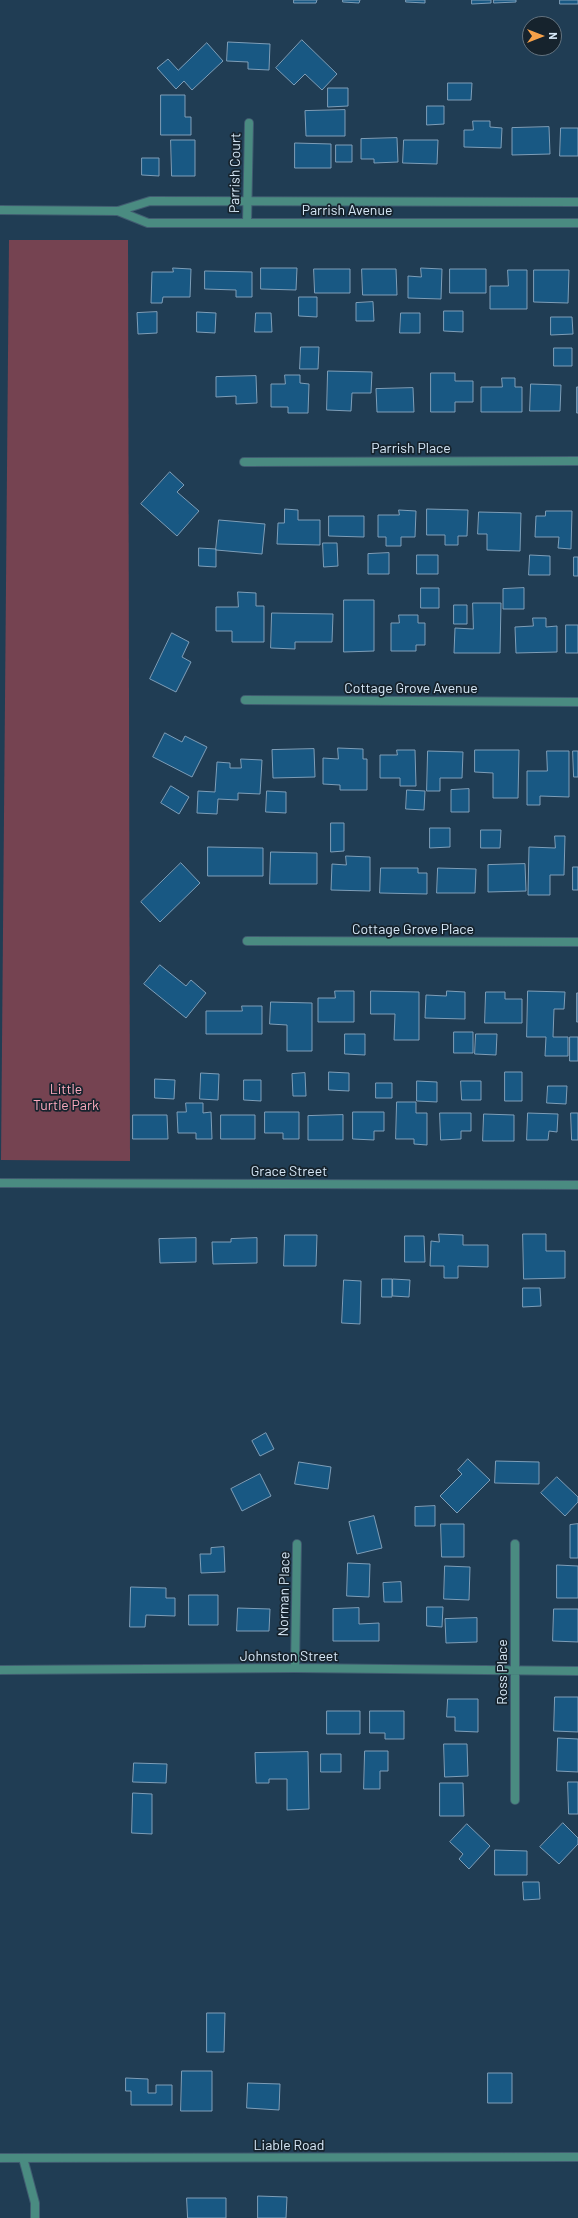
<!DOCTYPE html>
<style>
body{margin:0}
#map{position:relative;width:578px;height:2218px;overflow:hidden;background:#203d54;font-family:Barlow,sans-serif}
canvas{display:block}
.north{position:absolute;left:522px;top:16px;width:40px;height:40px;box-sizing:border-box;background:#16232d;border:1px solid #63727e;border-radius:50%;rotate:90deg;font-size:11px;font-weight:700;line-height:16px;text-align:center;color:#d7e8f7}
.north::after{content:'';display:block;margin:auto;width:14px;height:18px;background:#f7a149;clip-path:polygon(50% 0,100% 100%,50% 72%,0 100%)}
</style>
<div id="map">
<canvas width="578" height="2218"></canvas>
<div class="north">N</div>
</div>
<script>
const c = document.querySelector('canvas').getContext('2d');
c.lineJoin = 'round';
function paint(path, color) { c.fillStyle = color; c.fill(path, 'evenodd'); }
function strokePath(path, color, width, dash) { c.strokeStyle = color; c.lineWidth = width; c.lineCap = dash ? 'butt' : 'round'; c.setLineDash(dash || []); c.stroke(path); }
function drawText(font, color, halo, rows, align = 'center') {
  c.font = font + ' Barlow,sans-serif'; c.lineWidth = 3.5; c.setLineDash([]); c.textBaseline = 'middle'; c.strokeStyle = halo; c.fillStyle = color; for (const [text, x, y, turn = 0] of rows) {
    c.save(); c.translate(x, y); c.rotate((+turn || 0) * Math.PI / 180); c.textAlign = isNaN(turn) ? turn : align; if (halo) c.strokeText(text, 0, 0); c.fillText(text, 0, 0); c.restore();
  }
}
paint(new Path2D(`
 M 9,240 L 128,240 L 130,1161 L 1,1160 Z`), '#754351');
const building = new Path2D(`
 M 294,0 L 317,0 L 316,3 L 294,3 Z
 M 343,0 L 360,0 L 359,3 L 343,2 Z
 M 406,0 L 425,0 L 425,3 L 406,2 Z
 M 472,0 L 491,0 L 491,3 L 472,4 Z
 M 494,0 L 516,0 L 516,2 L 494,3 Z
 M 560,0 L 578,0 L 578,4 L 560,4 Z
 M 302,40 L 337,74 L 322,90 L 305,74 L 294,85 L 276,68 Z
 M 228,42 L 270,44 L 269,70 L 248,69 L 248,62 L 227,61 Z
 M 207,43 L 223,61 L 192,90 L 184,81 L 176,89 L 157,68 L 168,59 L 178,70 Z
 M 448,83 L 472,83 L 471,100 L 448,100 Z
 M 328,88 L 348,88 L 348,106 L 328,107 Z
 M 161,95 L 185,95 L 185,117 L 191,117 L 191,135 L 161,135 Z
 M 427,106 L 444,106 L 444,124 L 427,125 Z
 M 345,110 L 345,136 L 306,136 L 305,111 Z
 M 473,121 L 490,121 L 490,127 L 502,128 L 501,148 L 464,147 L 464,130 L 473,130 Z
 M 549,127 L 550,154 L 512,155 L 512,128 Z
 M 561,128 L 578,128 L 578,156 L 560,156 Z
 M 397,138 L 398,162 L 374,163 L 374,159 L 361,159 L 361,139 Z
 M 171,140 L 195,140 L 195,176 L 172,176 Z
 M 404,140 L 438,140 L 437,164 L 403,163 Z
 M 295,143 L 331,144 L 331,168 L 295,168 Z
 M 336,145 L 352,145 L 352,162 L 336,162 Z
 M 142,158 L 159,158 L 159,176 L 142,175 Z
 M 173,268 L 191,269 L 190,297 L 163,297 L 162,303 L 151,303 L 152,272 L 173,272 Z
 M 261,268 L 297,268 L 296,290 L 261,289 Z
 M 421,268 L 442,269 L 441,299 L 408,298 L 408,276 L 421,277 Z
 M 314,269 L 350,269 L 350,293 L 315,293 Z
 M 362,269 L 396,269 L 397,295 L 363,295 Z
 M 450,269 L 486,269 L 486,293 L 450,293 Z
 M 508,270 L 527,270 L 527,309 L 490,309 L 490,286 L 508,286 Z
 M 534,270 L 569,270 L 568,303 L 534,302 Z
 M 205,271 L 252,272 L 252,297 L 236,297 L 236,290 L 205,289 Z
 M 299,297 L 317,297 L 317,317 L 299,316 Z
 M 373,302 L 374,321 L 356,321 L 356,303 Z
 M 444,311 L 463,311 L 463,332 L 444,331 Z
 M 157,312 L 157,333 L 138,334 L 137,313 Z
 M 197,312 L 216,313 L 215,333 L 197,332 Z
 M 256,313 L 271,313 L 272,332 L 255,332 Z
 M 401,313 L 420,313 L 420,333 L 400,333 Z
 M 551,317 L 572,317 L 573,334 L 551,335 Z
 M 301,347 L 319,347 L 318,369 L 300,369 Z
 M 554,348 L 572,348 L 572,366 L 554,366 Z
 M 328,371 L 372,372 L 371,393 L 352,393 L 351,411 L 327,410 Z
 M 431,373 L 455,373 L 455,381 L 473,381 L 473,402 L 455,402 L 455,412 L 431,412 Z
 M 285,375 L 300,375 L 300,383 L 309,384 L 308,413 L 288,413 L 288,407 L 271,407 L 271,384 L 285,384 Z
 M 256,376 L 257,403 L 236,404 L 236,396 L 216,397 L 216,377 Z
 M 502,378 L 515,378 L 515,387 L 522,387 L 522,412 L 481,412 L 481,387 L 502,387 Z
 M 531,384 L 561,385 L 560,411 L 530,411 Z
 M 577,387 L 578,387 L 578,413 L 577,413 Z
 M 413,388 L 414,412 L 377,412 L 376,389 Z
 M 170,472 L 184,485 L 177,492 L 199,511 L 177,536 L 141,504 Z
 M 285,509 L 298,510 L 298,520 L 320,520 L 320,545 L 277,544 L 278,523 L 284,523 Z
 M 427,509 L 468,510 L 467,536 L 458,536 L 458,545 L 445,545 L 445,535 L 427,535 Z
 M 399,510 L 416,511 L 415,537 L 401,537 L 401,546 L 386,546 L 386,537 L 378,537 L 378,515 L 399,515 Z
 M 546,511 L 572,511 L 571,549 L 558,548 L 559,537 L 535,537 L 536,516 L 545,516 Z
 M 479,512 L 521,513 L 520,551 L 487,550 L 487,534 L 478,534 Z
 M 329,516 L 364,516 L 364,537 L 329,536 Z
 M 219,520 L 265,524 L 262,554 L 216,550 Z
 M 323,543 L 337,543 L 338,566 L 324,567 Z
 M 199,548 L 216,549 L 216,567 L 199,566 Z
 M 389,553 L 389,574 L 368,574 L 368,554 Z
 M 417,555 L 438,555 L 438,574 L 417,574 Z
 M 530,555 L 550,556 L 550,575 L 529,575 Z
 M 574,557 L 578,557 L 578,576 L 574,576 Z
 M 421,588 L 439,588 L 439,608 L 421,608 Z
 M 524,588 L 524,609 L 503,609 L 503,589 Z
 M 238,592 L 256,593 L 256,606 L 264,606 L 264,642 L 232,642 L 232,631 L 216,631 L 216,607 L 238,607 Z
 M 344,600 L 374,600 L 374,651 L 344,652 Z
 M 473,603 L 501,603 L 500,653 L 454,653 L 455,628 L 473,629 Z
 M 454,605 L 467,605 L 467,624 L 454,624 Z
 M 272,613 L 333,614 L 332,642 L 295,642 L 295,649 L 271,648 Z
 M 399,615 L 418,615 L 418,623 L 425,623 L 425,645 L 416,645 L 416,651 L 391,651 L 391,623 L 399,623 Z
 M 533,618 L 546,618 L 546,627 L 557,626 L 557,652 L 516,653 L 515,627 L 533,626 Z
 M 566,625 L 578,625 L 578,653 L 566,653 Z
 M 172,633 L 189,642 L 182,657 L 191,662 L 176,692 L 150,679 Z
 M 165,733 L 182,742 L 185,736 L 207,747 L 192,777 L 153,757 Z
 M 338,748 L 363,749 L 363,759 L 367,759 L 367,790 L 340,790 L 340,785 L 323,784 L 323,758 L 338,759 Z
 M 314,749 L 315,777 L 273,778 L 272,750 Z
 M 397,750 L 415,750 L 416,786 L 400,786 L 400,778 L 380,778 L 380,755 L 397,755 Z
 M 475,750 L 519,750 L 518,798 L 493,798 L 493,773 L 475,772 Z
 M 428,751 L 463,752 L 462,778 L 440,778 L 440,791 L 427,791 Z
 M 547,751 L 569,751 L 569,797 L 540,796 L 540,805 L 527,805 L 527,771 L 547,771 Z
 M 573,751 L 578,751 L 578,777 L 574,777 Z
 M 241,759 L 262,760 L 260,794 L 238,793 L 238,800 L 218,799 L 217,814 L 197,813 L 198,791 L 215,792 L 217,762 L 230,763 L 230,768 L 241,768 Z
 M 171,786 L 189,797 L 179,814 L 161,803 Z
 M 469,789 L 469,812 L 451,812 L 451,790 Z
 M 407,790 L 425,791 L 424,810 L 406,809 Z
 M 267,791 L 286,792 L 286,813 L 266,812 Z
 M 331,823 L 344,823 L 344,851 L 331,852 Z
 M 430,828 L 450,828 L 450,847 L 430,848 Z
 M 481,830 L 501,830 L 500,848 L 481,848 Z
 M 555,836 L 565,836 L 564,875 L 550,875 L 550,895 L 528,895 L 529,847 L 555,848 Z
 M 208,847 L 263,848 L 263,876 L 208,876 Z
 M 271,852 L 317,853 L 317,884 L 270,884 Z
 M 346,856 L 370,857 L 370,891 L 331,890 L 332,864 L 346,865 Z
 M 181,863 L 200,883 L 160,922 L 141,902 Z
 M 525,864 L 526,891 L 488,892 L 488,865 Z
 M 573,867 L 578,867 L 578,890 L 573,890 Z
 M 381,868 L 418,868 L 418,873 L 427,873 L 427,894 L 380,893 Z
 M 438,868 L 476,869 L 475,893 L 437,893 Z
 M 160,965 L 186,986 L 191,980 L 206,993 L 186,1018 L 144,984 Z
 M 335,991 L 354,991 L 354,1022 L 318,1022 L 318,998 L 335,998 Z
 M 371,991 L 419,992 L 419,1040 L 394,1040 L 395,1014 L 371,1014 Z
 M 447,991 L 465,992 L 465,1019 L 425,1018 L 426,995 L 446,996 Z
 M 528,991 L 565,992 L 564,1009 L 554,1009 L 553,1037 L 568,1037 L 568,1056 L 545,1056 L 546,1037 L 527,1037 Z
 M 486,992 L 505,992 L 505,999 L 522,999 L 522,1023 L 485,1023 Z
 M 577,993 L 578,993 L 578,1022 L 577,1022 Z
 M 271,1002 L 312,1003 L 312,1051 L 287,1051 L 287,1025 L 270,1024 Z
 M 242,1006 L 262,1006 L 262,1034 L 206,1034 L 206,1011 L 242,1011 Z
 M 454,1032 L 473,1032 L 473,1053 L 454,1053 Z
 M 345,1034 L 365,1034 L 365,1055 L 345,1054 Z
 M 476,1034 L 497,1034 L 496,1055 L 475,1054 Z
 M 570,1037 L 578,1037 L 578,1061 L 570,1061 Z
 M 329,1072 L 349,1073 L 349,1091 L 329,1090 Z
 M 505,1072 L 522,1072 L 522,1101 L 505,1101 Z
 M 201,1073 L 219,1074 L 218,1100 L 200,1099 Z
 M 305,1073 L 306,1096 L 293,1096 L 292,1074 Z
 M 155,1079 L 175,1080 L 174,1099 L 155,1098 Z
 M 244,1080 L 261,1080 L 261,1101 L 244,1100 Z
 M 417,1081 L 437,1082 L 437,1102 L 417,1101 Z
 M 461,1081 L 481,1081 L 481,1100 L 462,1100 Z
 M 376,1083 L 392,1083 L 392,1098 L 376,1098 Z
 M 548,1086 L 567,1086 L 566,1104 L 547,1103 Z
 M 397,1102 L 416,1102 L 416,1113 L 427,1113 L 427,1145 L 414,1144 L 414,1139 L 396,1139 Z
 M 186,1103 L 203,1103 L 203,1113 L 211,1112 L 212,1139 L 196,1139 L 196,1133 L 178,1133 L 177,1112 L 186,1112 Z
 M 265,1112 L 299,1112 L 299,1139 L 283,1139 L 283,1133 L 265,1133 Z
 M 353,1112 L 384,1112 L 384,1131 L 374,1131 L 374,1140 L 353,1139 Z
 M 440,1113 L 471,1113 L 471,1131 L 461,1131 L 461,1139 L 441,1140 Z
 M 528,1113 L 558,1114 L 557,1132 L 549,1131 L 548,1140 L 527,1140 Z
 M 571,1113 L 578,1113 L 578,1140 L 572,1140 Z
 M 484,1114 L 514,1115 L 514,1141 L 483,1141 Z
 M 133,1115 L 167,1115 L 168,1139 L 133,1139 Z
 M 221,1115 L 255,1115 L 255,1139 L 221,1139 Z
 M 343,1115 L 343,1140 L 308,1140 L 308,1116 Z
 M 439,1234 L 463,1235 L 463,1245 L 488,1245 L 488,1267 L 458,1266 L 458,1278 L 444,1278 L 444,1266 L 430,1266 L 431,1241 L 439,1242 Z
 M 523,1234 L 546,1234 L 546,1251 L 565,1251 L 565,1278 L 524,1279 Z
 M 285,1235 L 317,1235 L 316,1266 L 284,1266 Z
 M 405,1236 L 424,1236 L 425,1262 L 405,1262 Z
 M 196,1238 L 196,1262 L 160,1263 L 159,1239 Z
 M 257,1238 L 257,1263 L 213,1264 L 212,1242 L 231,1242 L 231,1239 Z
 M 382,1279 L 392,1279 L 392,1297 L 382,1297 Z
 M 393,1279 L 410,1280 L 409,1297 L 393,1296 Z
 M 344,1280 L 361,1281 L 360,1324 L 342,1323 Z
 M 523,1288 L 540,1288 L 541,1306 L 523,1307 Z
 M 266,1433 L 274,1449 L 260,1456 L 252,1441 Z
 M 468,1459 L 490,1480 L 457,1513 L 440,1496 L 462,1474 L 458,1470 Z
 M 496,1461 L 539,1462 L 539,1484 L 495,1483 Z
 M 299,1462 L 331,1467 L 328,1489 L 295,1484 Z
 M 260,1474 L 271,1496 L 242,1511 L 231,1489 Z
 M 557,1477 L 578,1497 L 578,1502 L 565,1516 L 541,1493 Z
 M 435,1506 L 435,1526 L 415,1526 L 415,1507 Z
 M 374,1516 L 382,1548 L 357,1554 L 349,1522 Z
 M 441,1524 L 464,1524 L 464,1557 L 442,1557 Z
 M 578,1524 L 578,1558 L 570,1558 L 570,1525 Z
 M 224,1547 L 225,1572 L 201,1573 L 200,1554 L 211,1554 L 211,1548 Z
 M 348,1563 L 370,1564 L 369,1597 L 347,1596 Z
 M 557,1565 L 578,1566 L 578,1598 L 557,1598 Z
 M 445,1566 L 470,1567 L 469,1600 L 444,1599 Z
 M 401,1582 L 402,1602 L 384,1602 L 383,1583 Z
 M 131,1587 L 166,1588 L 166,1598 L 175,1598 L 175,1616 L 146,1615 L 145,1627 L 130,1627 Z
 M 189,1595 L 218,1595 L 218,1625 L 189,1625 Z
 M 427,1607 L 443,1607 L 442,1627 L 427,1626 Z
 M 238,1608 L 270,1609 L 269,1631 L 237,1631 Z
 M 359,1608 L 359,1624 L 379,1623 L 379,1641 L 333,1641 L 333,1609 Z
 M 554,1609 L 578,1609 L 578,1642 L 553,1641 Z
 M 477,1618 L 477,1642 L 446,1643 L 445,1619 Z
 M 555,1697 L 578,1697 L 578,1732 L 554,1731 Z
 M 448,1699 L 478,1699 L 478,1732 L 455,1731 L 455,1717 L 447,1717 Z
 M 327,1711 L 360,1711 L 360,1734 L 327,1734 Z
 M 370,1711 L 404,1711 L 404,1739 L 385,1739 L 385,1733 L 370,1733 Z
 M 558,1738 L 578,1739 L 578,1772 L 557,1771 Z
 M 444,1744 L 467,1744 L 468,1776 L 445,1777 Z
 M 365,1751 L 388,1751 L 388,1771 L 380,1771 L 380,1789 L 364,1789 Z
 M 308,1752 L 309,1809 L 287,1810 L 287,1779 L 269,1779 L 269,1783 L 256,1783 L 255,1753 Z
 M 321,1754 L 341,1754 L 341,1772 L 321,1772 Z
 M 134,1763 L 167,1764 L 166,1783 L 133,1782 Z
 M 568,1782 L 578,1782 L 578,1814 L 569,1814 Z
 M 440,1783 L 463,1783 L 464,1816 L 440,1816 Z
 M 133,1793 L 152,1794 L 152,1834 L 132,1833 Z
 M 563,1823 L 578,1838 L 578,1844 L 559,1864 L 540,1847 Z
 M 467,1824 L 490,1846 L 469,1869 L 459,1859 L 463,1854 L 450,1842 Z
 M 495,1850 L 527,1851 L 527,1875 L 495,1875 Z
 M 523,1882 L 539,1882 L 540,1899 L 524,1900 Z
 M 207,2013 L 225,2013 L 224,2052 L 207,2052 Z
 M 182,2071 L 212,2071 L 212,2111 L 181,2111 Z
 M 488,2073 L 512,2073 L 512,2103 L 488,2103 Z
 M 126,2078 L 148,2079 L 148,2093 L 156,2093 L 156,2085 L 172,2085 L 172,2105 L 131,2105 L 131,2091 L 126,2091 Z
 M 248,2083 L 280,2084 L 279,2110 L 247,2108 Z
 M 258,2196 L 287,2197 L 286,2218 L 258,2218 Z
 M 187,2198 L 226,2198 L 226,2218 L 188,2218 Z`);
paint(building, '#185883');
strokePath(building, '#7e9eb8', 1);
const service = new Path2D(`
 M 23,2158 L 35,2203 L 35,2218`);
const minor = new Path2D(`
 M 0,210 L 118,211 L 150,201 L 578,202
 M 118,211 L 148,223 L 578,223
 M 247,223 L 249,123
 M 244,462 L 578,461
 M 245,700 L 578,702
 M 247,941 L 578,942
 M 0,1183 L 578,1185
 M 515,1544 L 515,1800
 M 295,1668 L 297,1544
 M 0,1670 L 295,1668 L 578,1671
 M 0,2158 L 578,2157`);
strokePath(service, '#415c71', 10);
strokePath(minor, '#415c71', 10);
strokePath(service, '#4a8b81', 8);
strokePath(minor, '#4a8b81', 8);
drawText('14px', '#d7e8f7', '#16232d', [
 ["Parrish Court",235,173,-89],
 ["Parrish Avenue",347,210],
 ["Parrish Place",411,448],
 ["Cottage Grove Avenue",411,688],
 ["Cottage Grove Place",413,929],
 ["Grace Street",289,1171],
 ["Norman Place",284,1594,-89],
 ["Johnston Street",289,1656],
 ["Ross Place",502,1672,-90],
 ["Liable Road",289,2145]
]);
drawText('14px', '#fcaabe', '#16232d', [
 ["Little",66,1089],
 ["Turtle Park",66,1105]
]);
</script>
